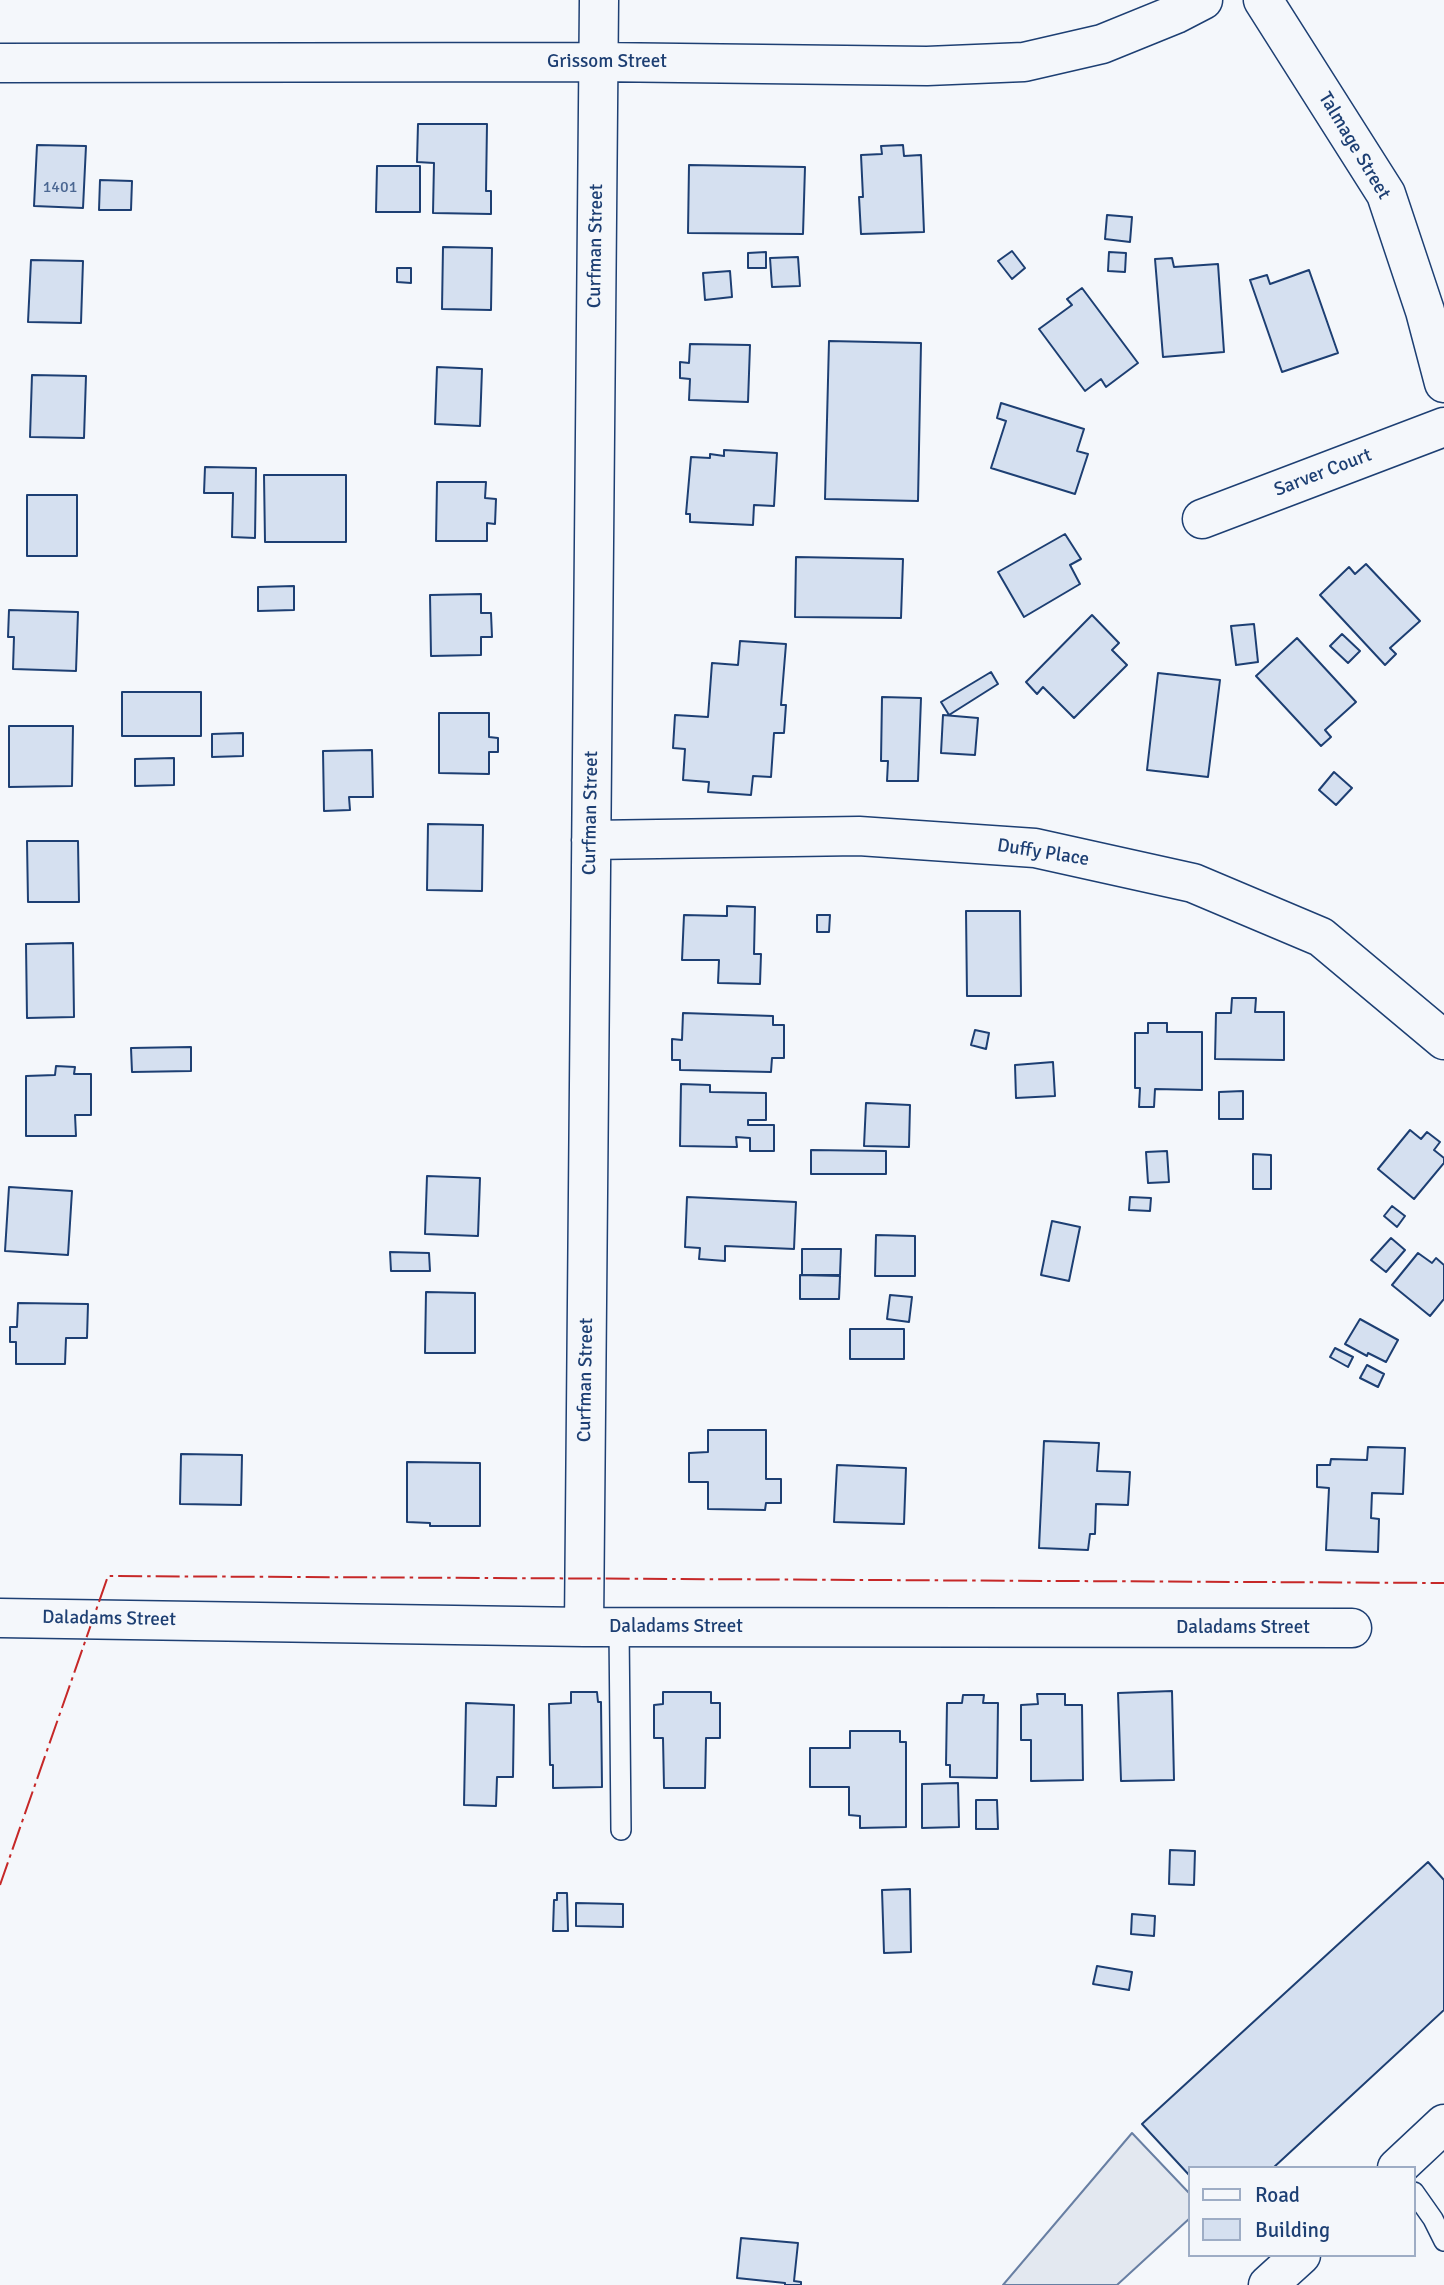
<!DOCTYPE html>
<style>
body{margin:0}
#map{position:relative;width:1444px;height:2285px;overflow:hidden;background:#f4f7fb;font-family:Signika,sans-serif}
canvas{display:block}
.legend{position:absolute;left:1188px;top:2166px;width:228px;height:91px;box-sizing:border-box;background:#f4f7fb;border:2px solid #9eadc5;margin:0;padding:9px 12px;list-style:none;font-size:21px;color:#1d3f73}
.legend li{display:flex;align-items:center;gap:14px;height:35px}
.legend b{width:35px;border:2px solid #9eadc5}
</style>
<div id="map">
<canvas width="1444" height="2285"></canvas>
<ul class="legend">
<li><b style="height:9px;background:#f4f7fb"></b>Road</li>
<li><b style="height:19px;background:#d5e0f0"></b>Building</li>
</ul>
</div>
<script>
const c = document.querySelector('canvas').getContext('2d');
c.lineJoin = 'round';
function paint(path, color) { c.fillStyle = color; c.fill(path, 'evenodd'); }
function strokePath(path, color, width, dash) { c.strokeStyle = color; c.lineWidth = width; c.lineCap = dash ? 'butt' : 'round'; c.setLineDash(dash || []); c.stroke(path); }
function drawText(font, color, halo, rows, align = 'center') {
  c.font = font + ' Signika,sans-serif'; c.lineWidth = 5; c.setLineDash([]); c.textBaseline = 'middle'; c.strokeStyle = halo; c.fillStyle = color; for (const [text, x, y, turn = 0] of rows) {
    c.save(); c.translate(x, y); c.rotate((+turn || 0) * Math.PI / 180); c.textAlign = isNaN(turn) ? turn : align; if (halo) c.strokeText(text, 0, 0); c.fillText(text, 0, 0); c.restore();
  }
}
const parking = new Path2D(`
 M 1132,2133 L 1190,2194 L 1190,2218 L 1117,2285 L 1003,2285 Z`);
paint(parking, '#e3e8f0');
strokePath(parking, '#687fa3', 2);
const building = new Path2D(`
 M 418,124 L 487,124 L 486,191 L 491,191 L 491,214 L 433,213 L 434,163 L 417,162 Z
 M 37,145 L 86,146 L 83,208 L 34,206 Z
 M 903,145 L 904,156 L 921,155 L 924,232 L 861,234 L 859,197 L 863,197 L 861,155 L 882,154 L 881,146 Z
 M 689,165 L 805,167 L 803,234 L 688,233 Z
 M 377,166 L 420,166 L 420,212 L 376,212 Z
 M 100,180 L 132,181 L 131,210 L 99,210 Z
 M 1107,215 L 1132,217 L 1130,242 L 1105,239 Z
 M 443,247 L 492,248 L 491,310 L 442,309 Z
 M 1012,251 L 1025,268 L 1012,279 L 998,261 Z
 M 766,252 L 766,268 L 748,268 L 748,253 Z
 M 1109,252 L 1126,253 L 1125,272 L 1108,271 Z
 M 798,257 L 800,286 L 772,287 L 770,258 Z
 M 1172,258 L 1174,267 L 1218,264 L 1224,352 L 1163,357 L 1155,259 Z
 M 31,260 L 83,261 L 81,323 L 28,322 Z
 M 397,268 L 411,268 L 411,283 L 397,282 Z
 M 1309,270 L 1338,353 L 1282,372 L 1250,280 L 1267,275 L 1270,284 Z
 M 730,271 L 732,297 L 705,300 L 703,273 Z
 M 1082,288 L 1138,363 L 1106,387 L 1101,379 L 1085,391 L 1039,329 L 1072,305 L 1067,299 Z
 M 829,341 L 921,343 L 918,501 L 825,499 Z
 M 690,344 L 750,345 L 748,402 L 689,400 L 690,379 L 680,378 L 680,362 L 689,363 Z
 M 437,367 L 482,369 L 480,426 L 435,424 Z
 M 32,375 L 86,376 L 84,438 L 30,437 Z
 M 1001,403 L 1084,429 L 1077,451 L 1088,454 L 1075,494 L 991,468 L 1006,421 L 997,418 Z
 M 724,450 L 777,453 L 774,506 L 754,505 L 753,525 L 690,522 L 690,514 L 686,514 L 691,457 L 710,458 L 710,454 L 724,456 Z
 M 205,467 L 256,468 L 255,538 L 232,537 L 233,493 L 204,493 Z
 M 264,475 L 346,475 L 346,542 L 265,542 Z
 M 437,482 L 486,482 L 485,498 L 496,499 L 495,524 L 487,523 L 487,541 L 436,541 Z
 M 27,495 L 77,495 L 77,556 L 27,556 Z
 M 1065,534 L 1081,559 L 1070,565 L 1080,584 L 1024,617 L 998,572 Z
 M 796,557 L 903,559 L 901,618 L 795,617 Z
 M 1366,564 L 1420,621 L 1390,648 L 1396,654 L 1385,665 L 1320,595 L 1349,567 L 1355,574 Z
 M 294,586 L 294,610 L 258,611 L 258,587 Z
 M 481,594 L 481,613 L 491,613 L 492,637 L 481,637 L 481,655 L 431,656 L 430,595 Z
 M 9,610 L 78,612 L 76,671 L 13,669 L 14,637 L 8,637 Z
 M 1092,615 L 1119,643 L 1112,650 L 1127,665 L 1074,718 L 1043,687 L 1037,694 L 1026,682 Z
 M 1254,624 L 1258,662 L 1236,665 L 1231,626 Z
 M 1342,634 L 1360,651 L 1348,663 L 1330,646 Z
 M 1297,638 L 1356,702 L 1325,730 L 1331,737 L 1321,746 L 1256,676 Z
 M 740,641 L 786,644 L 781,705 L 786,705 L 784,733 L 774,733 L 771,777 L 753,776 L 751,795 L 708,792 L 709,782 L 683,780 L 685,749 L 673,748 L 675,715 L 708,717 L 712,663 L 738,665 Z
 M 991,672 L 998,684 L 949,715 L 941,702 Z
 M 1158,673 L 1220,680 L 1208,777 L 1147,770 Z
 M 122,692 L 201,692 L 201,736 L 122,736 Z
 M 882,697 L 921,698 L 918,781 L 887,781 L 888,761 L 881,761 Z
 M 439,713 L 489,713 L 489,737 L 498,738 L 498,752 L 489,752 L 489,774 L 439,773 Z
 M 943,715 L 978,718 L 975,755 L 941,753 Z
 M 9,726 L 73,726 L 72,786 L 9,787 Z
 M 243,733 L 243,756 L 212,757 L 212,734 Z
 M 372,750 L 373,797 L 349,797 L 350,810 L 324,811 L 323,751 Z
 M 174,758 L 174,785 L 135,786 L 135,759 Z
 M 1334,772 L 1352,788 L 1336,805 L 1319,790 Z
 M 428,824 L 483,825 L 482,891 L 427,890 Z
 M 27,841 L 78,841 L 79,902 L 28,902 Z
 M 727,906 L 755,907 L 754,954 L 761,954 L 760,984 L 718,983 L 719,960 L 682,960 L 684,915 L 727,916 Z
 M 966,911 L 1020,911 L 1021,996 L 967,996 Z
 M 817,915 L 830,915 L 829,932 L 817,932 Z
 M 73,943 L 74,1017 L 27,1018 L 26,944 Z
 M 1232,998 L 1256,998 L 1255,1012 L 1284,1012 L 1284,1060 L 1215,1059 L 1216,1013 L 1231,1013 Z
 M 683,1013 L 773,1016 L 773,1025 L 784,1025 L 784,1058 L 772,1058 L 771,1072 L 680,1070 L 680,1060 L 672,1060 L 672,1039 L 682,1040 Z
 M 1148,1023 L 1167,1023 L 1167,1032 L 1202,1032 L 1202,1090 L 1155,1089 L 1154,1107 L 1139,1107 L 1140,1088 L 1135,1088 L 1135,1033 L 1148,1033 Z
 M 975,1030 L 989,1033 L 986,1049 L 971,1045 Z
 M 191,1047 L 191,1071 L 132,1072 L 131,1048 Z
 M 1053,1062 L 1055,1096 L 1016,1098 L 1015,1065 Z
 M 56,1066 L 75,1067 L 74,1074 L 91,1074 L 91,1115 L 75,1115 L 76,1136 L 26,1136 L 26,1076 L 55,1075 Z
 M 681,1084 L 710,1085 L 710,1092 L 766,1093 L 766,1120 L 748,1120 L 748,1125 L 774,1125 L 774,1151 L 750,1151 L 750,1138 L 736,1137 L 737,1147 L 680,1146 Z
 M 1243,1091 L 1243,1119 L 1219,1119 L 1219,1092 Z
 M 866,1103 L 910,1105 L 909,1147 L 864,1146 Z
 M 1410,1130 L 1421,1139 L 1427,1132 L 1440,1142 L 1434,1150 L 1444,1158 L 1444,1163 L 1414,1199 L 1378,1169 Z
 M 811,1150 L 886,1151 L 886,1174 L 811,1174 Z
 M 1167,1151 L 1169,1182 L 1148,1183 L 1146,1152 Z
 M 1253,1154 L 1271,1155 L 1271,1189 L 1253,1189 Z
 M 427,1176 L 480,1178 L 478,1236 L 425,1234 Z
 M 9,1187 L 72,1191 L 68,1255 L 5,1251 Z
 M 687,1197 L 796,1202 L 794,1249 L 725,1246 L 725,1261 L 699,1259 L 700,1248 L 685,1247 Z
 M 1130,1197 L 1151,1198 L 1150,1211 L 1129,1210 Z
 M 1392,1206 L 1405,1216 L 1397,1227 L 1384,1216 Z
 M 1052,1221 L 1080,1227 L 1069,1281 L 1041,1275 Z
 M 876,1235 L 915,1236 L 915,1276 L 875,1276 Z
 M 1391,1238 L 1405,1250 L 1386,1272 L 1371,1260 Z
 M 802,1249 L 841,1249 L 840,1275 L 802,1275 Z
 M 390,1252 L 429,1253 L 430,1271 L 391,1271 Z
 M 1418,1253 L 1432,1263 L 1436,1258 L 1444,1265 L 1444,1299 L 1430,1316 L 1392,1285 Z
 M 800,1275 L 840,1276 L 839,1299 L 800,1299 Z
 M 426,1292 L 475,1293 L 475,1353 L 425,1353 Z
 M 890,1295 L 912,1297 L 909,1322 L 887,1319 Z
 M 18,1303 L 88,1304 L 87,1338 L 66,1338 L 65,1364 L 16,1364 L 16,1342 L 10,1342 L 10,1327 L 17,1327 Z
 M 1360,1319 L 1398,1340 L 1386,1362 L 1368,1353 L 1367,1356 L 1345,1344 Z
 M 850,1329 L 904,1329 L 904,1359 L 850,1359 Z
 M 1335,1348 L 1353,1357 L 1348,1367 L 1330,1357 Z
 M 1367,1365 L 1384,1374 L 1378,1387 L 1360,1378 Z
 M 708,1430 L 766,1430 L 766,1479 L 781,1479 L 781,1503 L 766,1503 L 765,1510 L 708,1509 L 708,1482 L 689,1482 L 689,1453 L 708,1452 Z
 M 1044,1441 L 1099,1443 L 1097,1471 L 1130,1472 L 1128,1505 L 1096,1504 L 1095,1534 L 1090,1534 L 1088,1550 L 1039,1548 Z
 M 1368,1447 L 1405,1448 L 1403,1494 L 1372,1493 L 1371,1518 L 1379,1519 L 1378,1552 L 1326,1550 L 1329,1488 L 1317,1487 L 1317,1465 L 1330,1465 L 1331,1459 L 1367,1460 Z
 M 181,1454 L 242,1455 L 241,1505 L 180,1504 Z
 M 407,1462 L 480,1463 L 480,1526 L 430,1526 L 430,1523 L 407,1522 Z
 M 837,1465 L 906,1468 L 904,1524 L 834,1522 Z
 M 1172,1691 L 1174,1780 L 1121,1781 L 1118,1693 Z
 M 571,1692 L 597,1692 L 598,1702 L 601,1702 L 602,1787 L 553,1788 L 553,1765 L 550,1765 L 549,1704 L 571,1703 Z
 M 663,1692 L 711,1692 L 711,1703 L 720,1703 L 720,1738 L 706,1738 L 705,1788 L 664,1788 L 663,1738 L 654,1738 L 654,1705 L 663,1704 Z
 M 1037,1694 L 1065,1694 L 1065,1705 L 1082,1705 L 1083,1780 L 1031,1781 L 1031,1740 L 1021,1740 L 1021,1705 L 1038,1704 Z
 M 963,1695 L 984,1695 L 983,1703 L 998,1703 L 997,1778 L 950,1777 L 950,1765 L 946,1765 L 947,1703 L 962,1703 Z
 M 466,1703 L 514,1705 L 513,1777 L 497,1777 L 496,1806 L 464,1805 Z
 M 850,1731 L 900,1731 L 900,1742 L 906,1742 L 906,1827 L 860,1828 L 860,1816 L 849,1815 L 849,1787 L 810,1787 L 810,1748 L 850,1748 Z
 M 958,1783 L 959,1827 L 922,1828 L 922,1784 Z
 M 976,1800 L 997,1800 L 998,1829 L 976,1829 Z
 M 1170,1850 L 1195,1851 L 1194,1885 L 1169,1884 Z
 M 1428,1862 L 1444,1880 L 1444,2010 L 1273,2168 L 1190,2168 L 1190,2176 L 1142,2124 Z
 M 910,1889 L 911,1952 L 884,1953 L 882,1890 Z
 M 557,1893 L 567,1893 L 568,1931 L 553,1931 L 554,1900 L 557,1900 Z
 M 576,1903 L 623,1904 L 623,1927 L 576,1926 Z
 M 1132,1914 L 1155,1916 L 1154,1936 L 1131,1934 Z
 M 1097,1966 L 1132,1972 L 1129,1990 L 1093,1984 Z
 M 741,2238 L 798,2243 L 794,2281 L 801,2282 L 801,2285 L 785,2285 L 785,2283 L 737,2278 Z`);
paint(building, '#d5e0f0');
strokePath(building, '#1d3f73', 2);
const lane = new Path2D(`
 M 619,1627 L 621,1830
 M 1414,2192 L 1433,2219 L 1444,2241`);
const street = new Path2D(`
 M 1263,0 L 1386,194 L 1425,311 L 1444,383
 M 0,63 L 598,62 L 927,66 L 1024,62 L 1102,44 L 1176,14 L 1203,0
 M 1202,519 L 1444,427
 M 591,840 L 859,836 L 1035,848 L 1193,883 L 1321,937 L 1444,1040
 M 0,1618 L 584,1627 L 1352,1628
 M 584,1627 L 599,0
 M 1397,2168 L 1444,2124
 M 1268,2285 L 1301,2255`);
strokePath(lane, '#1d3f73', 22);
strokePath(street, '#1d3f73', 41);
strokePath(lane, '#f4f7fb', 19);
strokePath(street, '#f4f7fb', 38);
strokePath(new Path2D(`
 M 0,1885 L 108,1576 L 1444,1583`), '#c62828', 2, [24, 5, 3.5, 5]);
drawText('16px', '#4b6792', null, [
 ["1401",60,188]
]);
drawText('19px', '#1d3f73', '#f4f7fb', [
 ["Grissom Street",607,62],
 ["Talmage Street",1354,146,59],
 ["Curfman Street",596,246,-89],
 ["Sarver Court",1323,473,-21],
 ["Curfman Street",591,813,-89],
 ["Duffy Place",1043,853,9],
 ["Curfman Street",586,1380,-89],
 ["Daladams Street",109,1619,1],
 ["Daladams Street",676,1627],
 ["Daladams Street",1243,1628]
]);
</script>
